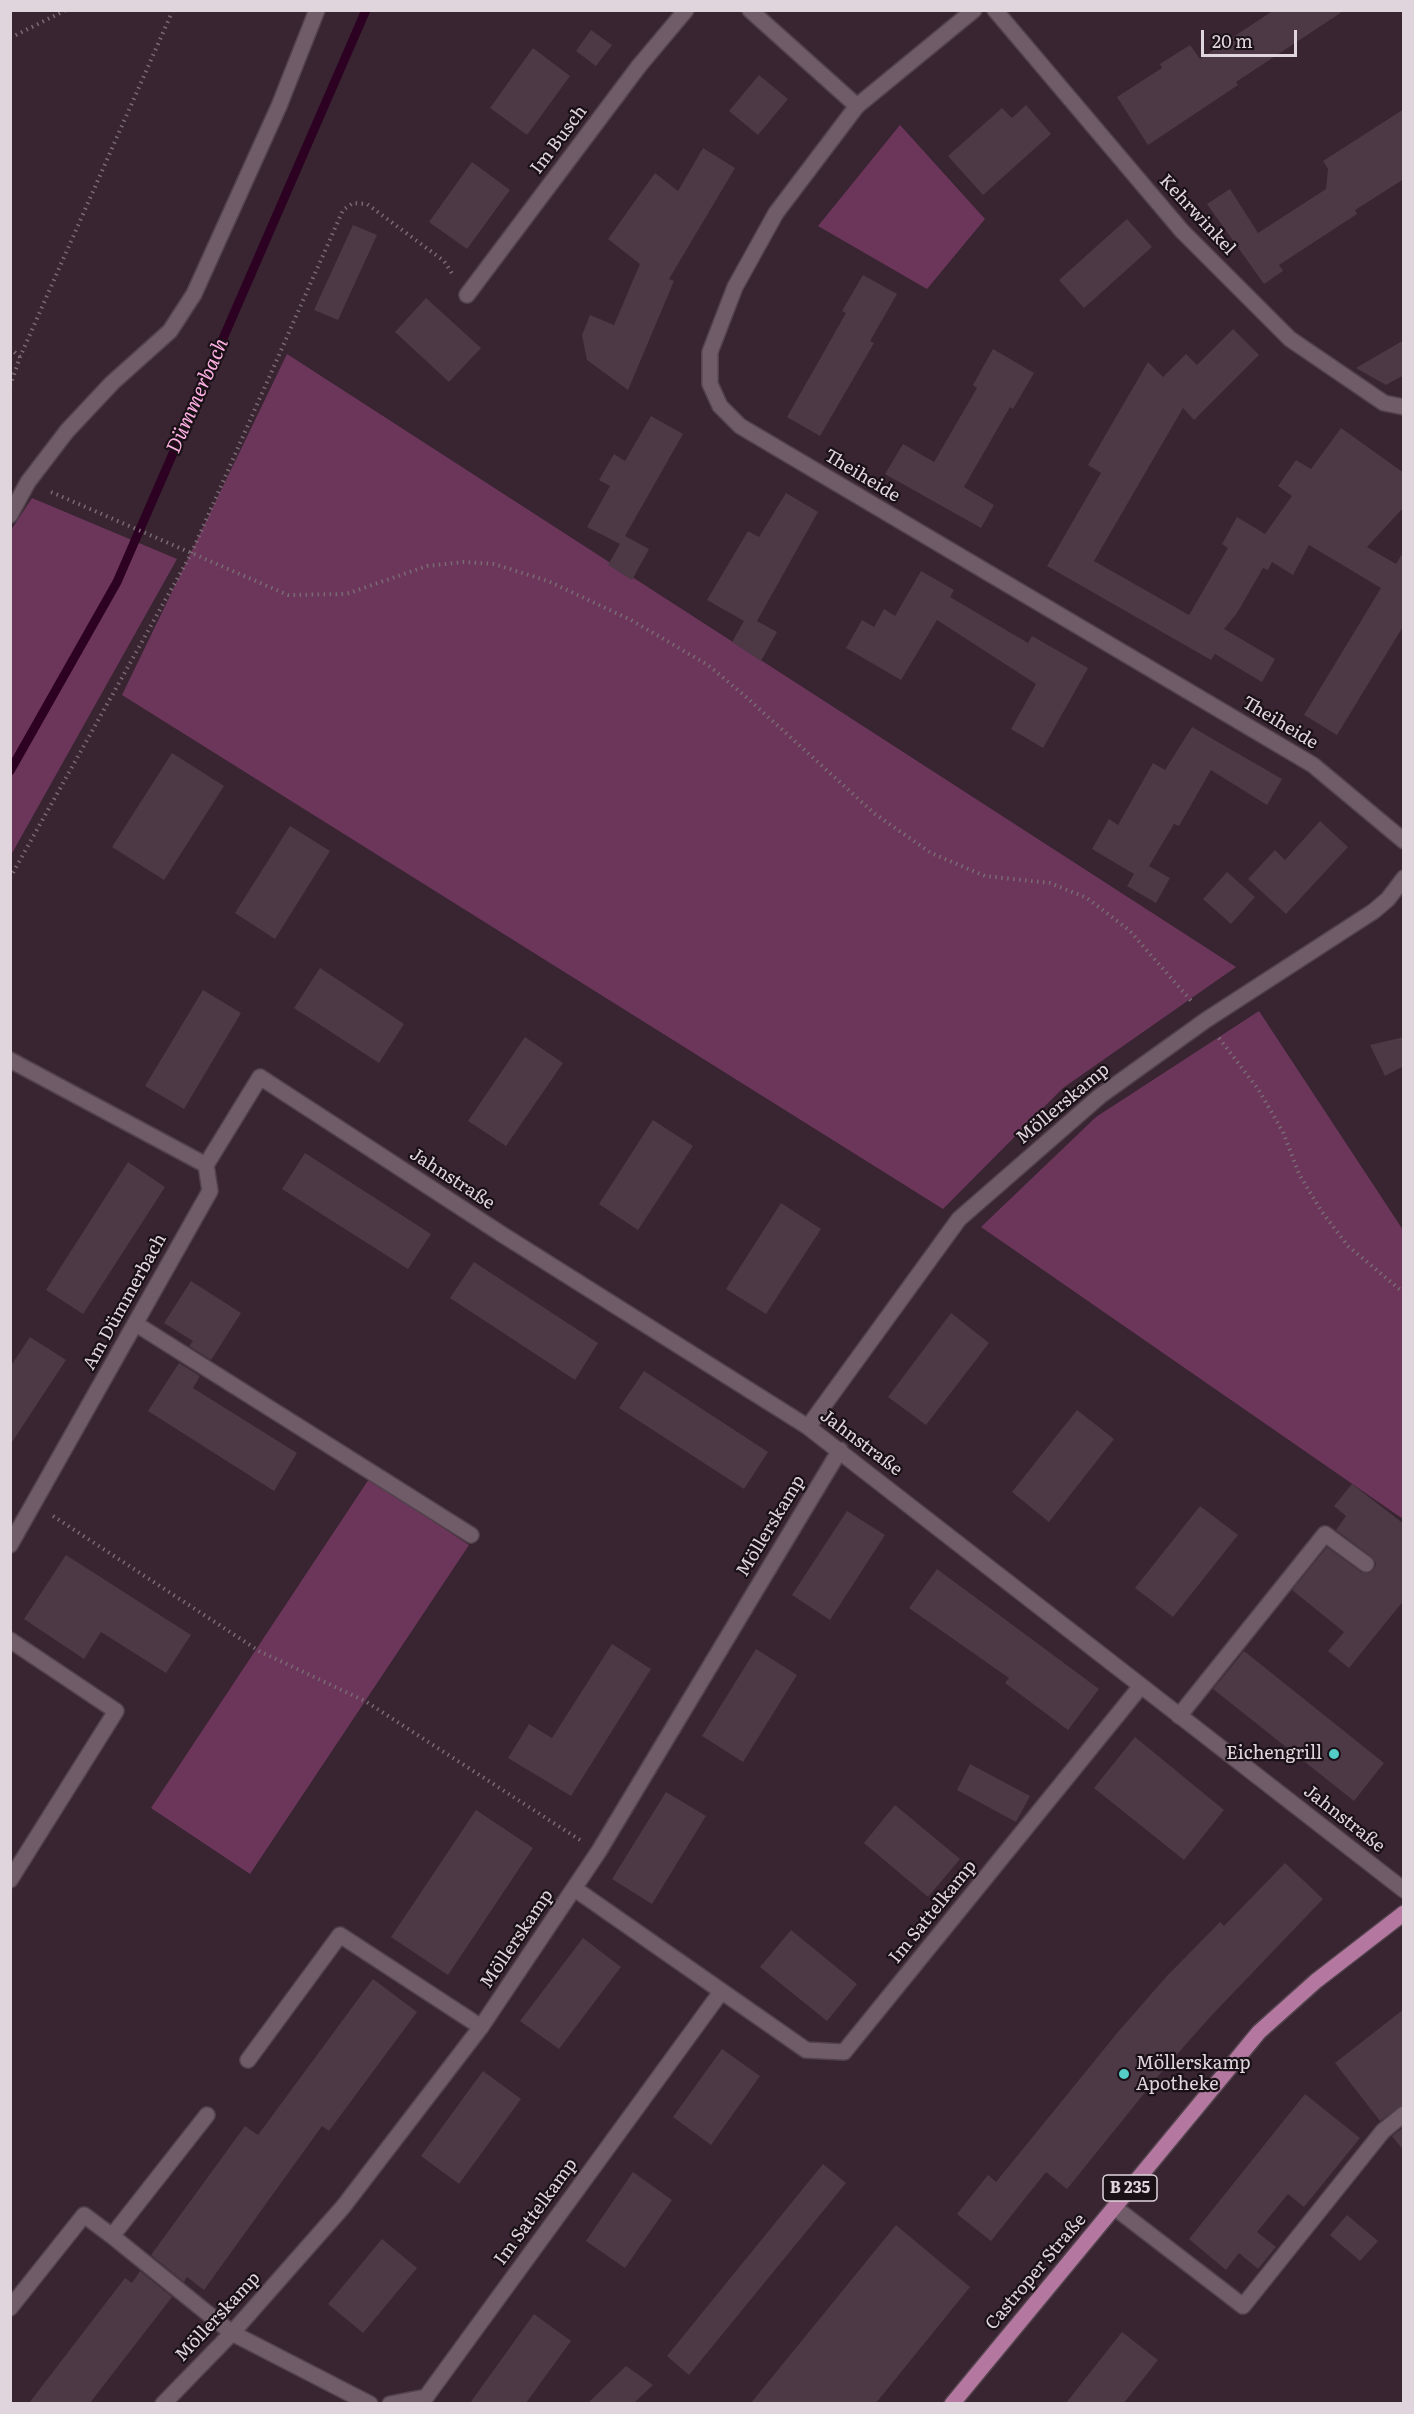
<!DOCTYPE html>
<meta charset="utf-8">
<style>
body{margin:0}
#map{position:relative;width:1414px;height:2414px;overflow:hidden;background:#382531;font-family:Literata,serif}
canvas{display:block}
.frame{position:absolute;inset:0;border:12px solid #e1d5dd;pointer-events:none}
.scale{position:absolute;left:1201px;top:30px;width:96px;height:27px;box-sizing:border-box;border:3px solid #e1d5dd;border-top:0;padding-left:8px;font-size:18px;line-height:21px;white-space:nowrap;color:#e1d5dd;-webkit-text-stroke:4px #1a1117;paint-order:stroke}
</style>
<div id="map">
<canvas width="1414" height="2414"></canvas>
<div class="frame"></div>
<div class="scale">20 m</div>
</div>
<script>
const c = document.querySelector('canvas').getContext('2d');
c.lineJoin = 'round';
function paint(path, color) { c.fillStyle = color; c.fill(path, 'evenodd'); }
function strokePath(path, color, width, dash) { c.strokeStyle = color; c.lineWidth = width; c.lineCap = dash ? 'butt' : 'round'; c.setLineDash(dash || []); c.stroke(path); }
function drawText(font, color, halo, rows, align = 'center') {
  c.font = font + ' Literata,serif'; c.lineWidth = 4.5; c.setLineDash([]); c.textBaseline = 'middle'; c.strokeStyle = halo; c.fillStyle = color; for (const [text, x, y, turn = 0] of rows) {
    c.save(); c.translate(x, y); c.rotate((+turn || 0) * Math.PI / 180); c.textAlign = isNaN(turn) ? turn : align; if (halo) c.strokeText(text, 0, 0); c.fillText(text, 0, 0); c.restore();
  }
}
paint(new Path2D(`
 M 900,125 L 985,219 L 927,289 L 818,226 Z
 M 287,354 L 1236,967 L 1063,1088 L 943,1209 L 122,695 Z
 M 32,498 L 177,559 L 11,855 L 11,530 Z
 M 1259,1011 L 1403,1230 L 1403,1519 L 981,1227 L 1096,1117 Z
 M 369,1479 L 469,1545 L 250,1874 L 151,1808 Z`), '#6c365b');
strokePath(new Path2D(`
 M 10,771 L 117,582 L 366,10`), '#2d0122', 9);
paint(new Path2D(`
 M 1274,10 L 1345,10 L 1236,82 L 1238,85 L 1148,145 L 1117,97 L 1162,68 L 1160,64 L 1190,45 L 1200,59 Z
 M 591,30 L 612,45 L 596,66 L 576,51 Z
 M 533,48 L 570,76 L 527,135 L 490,108 Z
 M 759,75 L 788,99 L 758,135 L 729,111 Z
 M 1026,105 L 1051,134 L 983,195 L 948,156 L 1002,108 L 1012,118 Z
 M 1404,109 L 1404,179 L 1355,210 L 1357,214 L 1279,265 L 1283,271 L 1264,284 L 1207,204 L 1230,189 L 1258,233 L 1326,189 L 1328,169 L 1323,161 Z
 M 703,148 L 735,168 L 669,279 L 674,281 L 628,390 L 587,360 L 582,335 L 590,315 L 614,325 L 640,264 L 608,239 L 655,173 L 678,191 Z
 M 472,162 L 510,190 L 467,249 L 429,222 Z
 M 1127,219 L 1152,247 L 1084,308 L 1059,280 Z
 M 353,225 L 377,235 L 338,320 L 314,310 Z
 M 863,275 L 897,294 L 870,341 L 874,343 L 820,436 L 787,417 L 846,313 L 842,311 Z
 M 426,298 L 481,348 L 449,382 L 395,332 Z
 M 1233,329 L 1259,355 L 1194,420 L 1183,408 L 1094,561 L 1189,615 L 1228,548 L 1222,544 L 1237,517 L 1265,534 L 1292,496 L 1278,486 L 1296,460 L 1311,469 L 1341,428 L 1404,473 L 1404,507 L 1367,547 L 1396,564 L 1404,551 L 1404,625 L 1337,735 L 1304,715 L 1381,588 L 1309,545 L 1293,575 L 1272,562 L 1268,570 L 1263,568 L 1237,613 L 1224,629 L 1275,659 L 1262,682 L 1215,654 L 1211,660 L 1047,566 L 1101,473 L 1088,465 L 1148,362 L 1163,377 L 1186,354 L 1197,365 Z
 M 1404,340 L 1404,375 L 1386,385 L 1356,368 Z
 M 993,349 L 1034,373 L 1013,409 L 1010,407 L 964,487 L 994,505 L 981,528 L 885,474 L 903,444 L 934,462 L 977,388 L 973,385 Z
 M 651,416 L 683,434 L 625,536 L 649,549 L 632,580 L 608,565 L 620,544 L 587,527 L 610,486 L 599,480 L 614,454 L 625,461 Z
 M 786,493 L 818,512 L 757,621 L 777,632 L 761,661 L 732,642 L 744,621 L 707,600 L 748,531 L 759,537 Z
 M 921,571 L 954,590 L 950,597 L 1028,643 L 1032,636 L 1088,668 L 1043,748 L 1011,729 L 1036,684 L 937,620 L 901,680 L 846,648 L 862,620 L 874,627 L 884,609 L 895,616 Z
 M 1192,727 L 1282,779 L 1267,805 L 1211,770 L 1179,826 L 1174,824 L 1149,866 L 1170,878 L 1156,903 L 1127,886 L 1134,874 L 1092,849 L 1109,819 L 1118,825 L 1153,763 L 1165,770 Z
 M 172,753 L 224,786 L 164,880 L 112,847 Z
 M 1320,821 L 1348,847 L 1286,914 L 1248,879 L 1275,850 L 1285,860 Z
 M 290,826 L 330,851 L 275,939 L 235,913 Z
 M 1227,872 L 1255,897 L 1231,924 L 1203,899 Z
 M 320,968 L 404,1024 L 379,1063 L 294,1008 Z
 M 203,990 L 241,1013 L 184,1109 L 145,1086 Z
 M 525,1037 L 563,1063 L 506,1146 L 468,1121 Z
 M 1404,1037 L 1404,1066 L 1385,1076 L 1370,1045 Z
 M 653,1120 L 693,1146 L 638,1230 L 599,1204 Z
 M 305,1153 L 431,1234 L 408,1269 L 282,1189 Z
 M 128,1162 L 165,1187 L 83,1314 L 46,1290 Z
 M 781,1203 L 821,1229 L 766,1314 L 726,1289 Z
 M 474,1262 L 598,1343 L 575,1380 L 450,1298 Z
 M 191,1281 L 241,1313 L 211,1360 L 189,1346 L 193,1341 L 164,1323 Z
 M 951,1313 L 989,1343 L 926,1425 L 888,1397 Z
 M 30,1337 L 66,1360 L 10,1445 L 10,1367 Z
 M 179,1363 L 200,1376 L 193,1388 L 297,1453 L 274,1491 L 148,1411 Z
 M 644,1371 L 768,1452 L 744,1489 L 619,1408 Z
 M 1077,1410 L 1114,1439 L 1049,1522 L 1012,1492 Z
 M 1352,1484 L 1404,1524 L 1404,1600 L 1349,1668 L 1328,1651 L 1344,1632 L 1292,1590 L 1327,1547 L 1361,1572 L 1369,1573 L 1374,1569 L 1376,1564 L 1372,1557 L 1336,1530 L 1346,1516 L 1334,1506 Z
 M 1200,1506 L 1238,1535 L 1173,1617 L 1135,1588 Z
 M 847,1511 L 885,1535 L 830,1620 L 792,1595 Z
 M 66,1555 L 191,1635 L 166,1673 L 101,1632 L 84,1659 L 24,1619 Z
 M 937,1569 L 1099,1689 L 1068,1730 L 1005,1683 L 1009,1678 L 909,1608 Z
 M 612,1644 L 651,1669 L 571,1796 L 508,1758 L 529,1724 L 552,1738 Z
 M 756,1649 L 797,1675 L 743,1762 L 702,1736 Z
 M 1244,1651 L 1384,1763 L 1354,1801 L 1213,1689 Z
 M 1135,1737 L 1224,1810 L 1184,1860 L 1094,1788 Z
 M 970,1764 L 1030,1796 L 1016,1822 L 957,1790 Z
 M 666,1792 L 706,1816 L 652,1904 L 612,1879 Z
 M 895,1805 L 960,1859 L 928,1897 L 864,1843 Z
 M 476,1810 L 533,1848 L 448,1975 L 391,1937 Z
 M 1285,1863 L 1323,1899 L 1211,2016 L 1164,2069 L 1067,2189 L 1046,2172 L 991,2241 L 957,2214 L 988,2175 L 996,2182 L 1118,2032 L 1166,1977 L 1220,1922 L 1224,1926 Z
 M 791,1930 L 857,1984 L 827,2021 L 760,1967 Z
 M 583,1938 L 621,1967 L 559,2049 L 520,2021 Z
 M 373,1979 L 417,2012 L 329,2131 L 322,2126 L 204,2290 L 187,2277 L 184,2282 L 151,2255 L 245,2126 L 258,2135 Z
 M 1404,2009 L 1404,2104 L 1380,2121 L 1335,2063 Z
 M 722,2049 L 760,2076 L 711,2145 L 673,2117 Z
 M 483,2071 L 521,2099 L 459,2184 L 421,2156 Z
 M 1305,2094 L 1360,2138 L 1304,2207 L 1288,2194 L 1257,2232 L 1276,2247 L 1258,2269 L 1239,2253 L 1226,2270 L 1189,2239 Z
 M 1404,2127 L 1404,2151 L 1392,2136 Z
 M 823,2164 L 846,2183 L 689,2375 L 667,2356 Z
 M 633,2172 L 672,2200 L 625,2268 L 586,2241 Z
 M 1347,2215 L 1378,2241 L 1360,2261 L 1330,2235 Z
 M 896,2225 L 970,2287 L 876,2403 L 751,2403 Z
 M 382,2239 L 417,2268 L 363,2333 L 328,2304 Z
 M 140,2271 L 172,2297 L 90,2403 L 29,2403 L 125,2278 L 132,2283 Z
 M 534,2314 L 571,2341 L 526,2403 L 470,2403 Z
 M 1122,2332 L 1158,2360 L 1124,2403 L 1066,2403 Z
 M 626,2366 L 653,2385 L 634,2403 L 588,2403 Z`), '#4c3945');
const service = new Path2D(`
 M 10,515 L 28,482 L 67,431 L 112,383 L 170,331 L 194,294 L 279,106 L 317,10
 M 10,1060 L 206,1165
 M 136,1324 L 471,1535
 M 10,1640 L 116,1711 L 10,1880
 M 1179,1716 L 1325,1534 L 1366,1564
 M 248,2060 L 340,1935 L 481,2027
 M 207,2115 L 112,2236 L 232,2333
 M 1114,2207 L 1243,2306 L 1383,2131 L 1404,2114
 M 10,2308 L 84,2215 L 112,2236`);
const minor = new Path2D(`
 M 750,10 L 857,106
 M 974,10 L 857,106 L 776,213 L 735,287 L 710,352 L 710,384 L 720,406 L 740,426 L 1313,765 L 1404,841
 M 995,10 L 1182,231 L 1290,339 L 1384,403 L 1404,407
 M 467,295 L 639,66 L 686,10
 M 808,1427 L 959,1219 L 1100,1096 L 1206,1020 L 1374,911 L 1388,899 L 1404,878
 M 10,1545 L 210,1191 L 206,1165 L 260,1077 L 503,1235 L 808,1427 L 1404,1890
 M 575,1889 L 806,2050 L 844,2052 L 1141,1686
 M 232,2333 L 370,2404
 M 163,2404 L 232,2333 L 343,2207 L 481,2027 L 599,1851 L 840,1450
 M 390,2404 L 426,2397 L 721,1992`);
const primary = new Path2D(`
 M 952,2404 L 1259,2032 L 1316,1981 L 1404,1913`);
strokePath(service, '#51424c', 18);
strokePath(minor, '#51424c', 18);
strokePath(primary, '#51424c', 18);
strokePath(new Path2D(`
 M 10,35 L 14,36 L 66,10
 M 10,348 L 20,357
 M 10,386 L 20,357 L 173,10
 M 51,492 L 288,595 L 346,594 L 427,566 L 464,562 L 494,564 L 548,581 L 631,620 L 708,665 L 745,696 L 875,814 L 931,853 L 985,876 L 1050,883 L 1087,898 L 1129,930 L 1193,1003
 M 10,878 L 191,554 L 343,210 L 353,203 L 367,204 L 444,261 L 453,275
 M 1219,1038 L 1258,1089 L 1283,1132 L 1299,1174 L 1322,1212 L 1348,1246 L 1404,1293
 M 53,1516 L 259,1651 L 365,1701 L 580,1840`), '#7a6a74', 4, [1.5, 4.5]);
strokePath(service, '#705b68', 15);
strokePath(minor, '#705b68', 15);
strokePath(primary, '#b478a0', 15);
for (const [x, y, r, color] of [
 [1334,1754,6,"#54cdc7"],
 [1124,2074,6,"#54cdc7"]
]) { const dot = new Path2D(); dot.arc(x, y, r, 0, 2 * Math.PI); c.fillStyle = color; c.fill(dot); strokePath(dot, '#1a1117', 2); }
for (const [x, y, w] of [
 [1130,2188,54]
]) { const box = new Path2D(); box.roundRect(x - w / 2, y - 13, w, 26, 4.5); c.fillStyle = '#1a1117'; c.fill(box); strokePath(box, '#e1d5dd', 1.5); }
drawText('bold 16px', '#e1d5dd', null, [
 ["B 235",1130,2188]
]);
drawText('18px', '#e1d5dd', '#1a1117', [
 ["Im Busch",559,140,-53],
 ["Kehrwinkel",1197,215,47],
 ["Theiheide",862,476,31],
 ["Theiheide",1280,723,31],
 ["Möllerskamp",1063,1104,-40],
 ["Jahnstraße",452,1179,33],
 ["Am Dümmerbach",125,1302,-61],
 ["Jahnstraße",861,1443,37],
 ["Möllerskamp",771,1526,-59],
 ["Jahnstraße",1344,1819,38],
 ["Im Sattelkamp",933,1912,-51],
 ["Möllerskamp",517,1939,-56],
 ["Im Sattelkamp",536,2212,-54],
 ["Castroper Straße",1036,2272,-50],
 ["Möllerskamp",218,2317,-47]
]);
drawText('18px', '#e1d5dd', '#1a1117', [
 ["Eichengrill",1322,1754],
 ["Möllerskamp",1136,2064,"left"],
 ["Apotheke",1136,2085,"left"]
], 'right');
drawText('italic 20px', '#fbafe1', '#1a1117', [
 ["Dümmerbach",198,396,-66]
]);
</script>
